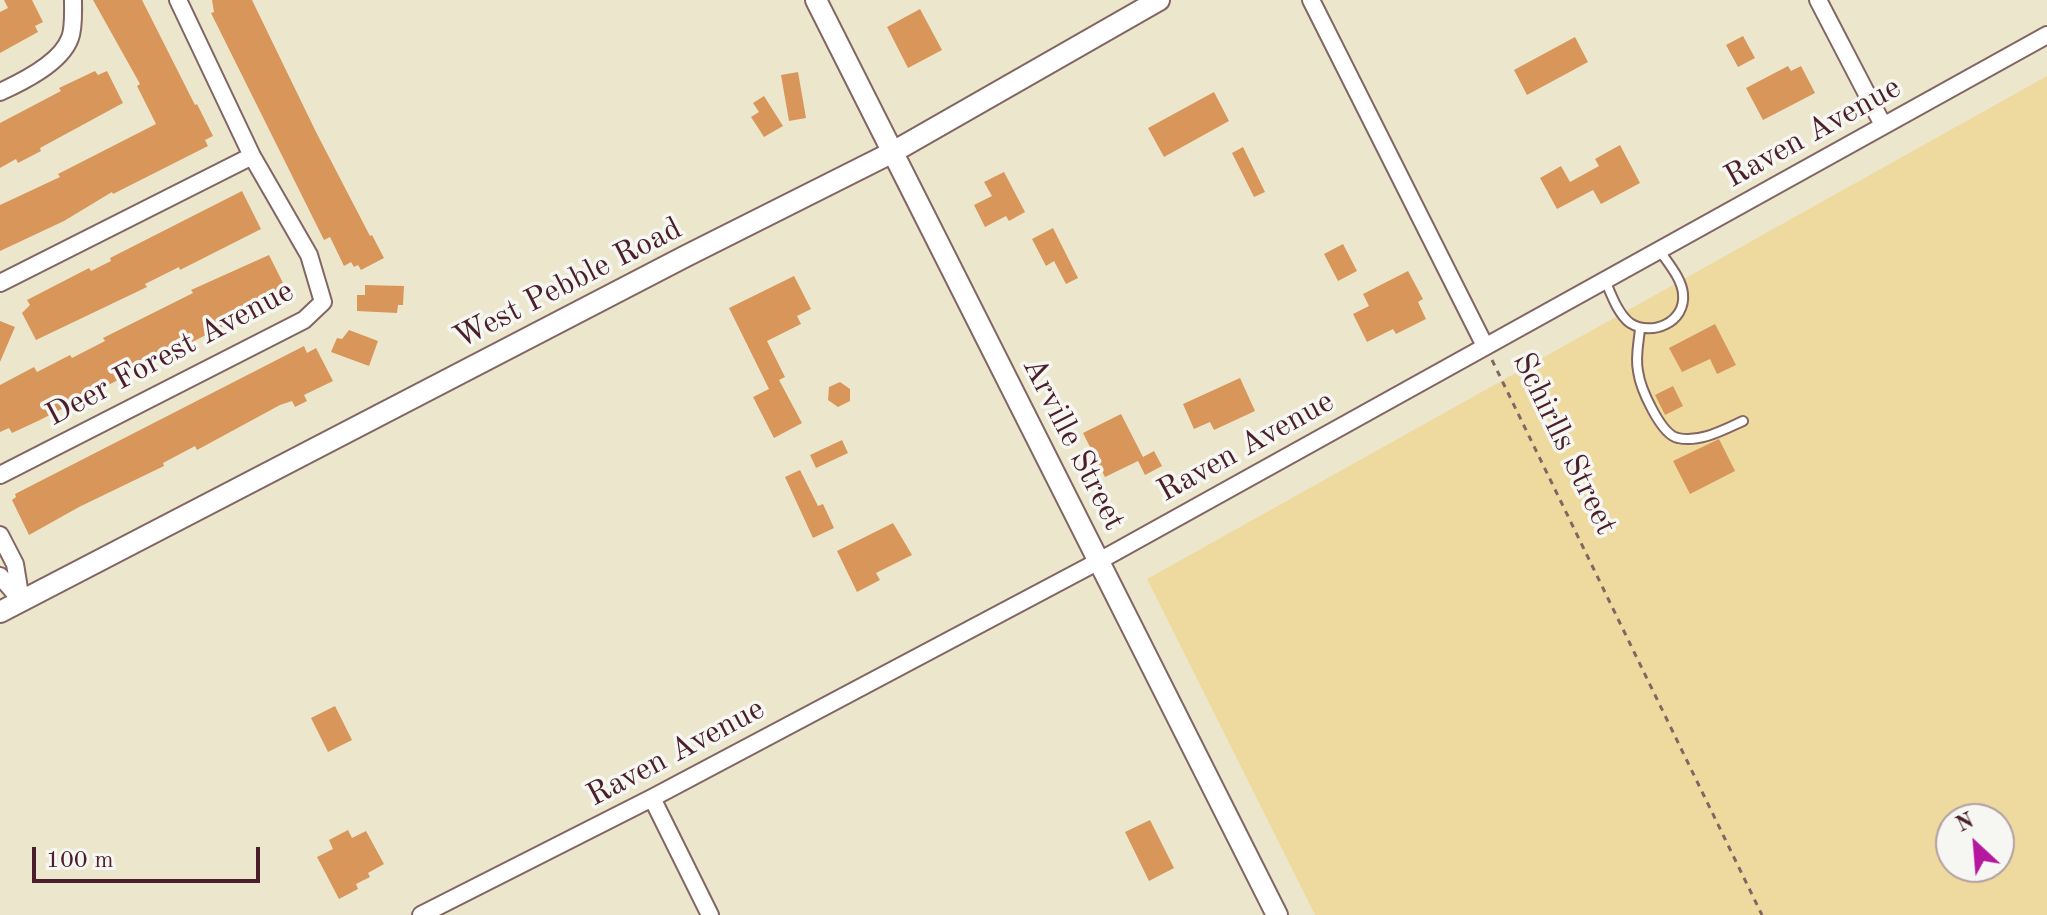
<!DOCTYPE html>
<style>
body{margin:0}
#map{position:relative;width:2047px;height:915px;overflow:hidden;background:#ece7cc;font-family:"Old Standard TT",serif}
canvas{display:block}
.north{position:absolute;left:1935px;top:803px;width:80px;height:80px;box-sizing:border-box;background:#f6f6f2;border:2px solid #b1a0a2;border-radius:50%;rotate:334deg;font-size:22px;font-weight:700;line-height:32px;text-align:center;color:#4a1f2b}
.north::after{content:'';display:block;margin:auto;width:28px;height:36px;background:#b5179e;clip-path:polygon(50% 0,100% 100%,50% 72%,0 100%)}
.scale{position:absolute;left:32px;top:847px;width:228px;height:36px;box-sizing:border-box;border:4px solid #4a1f2b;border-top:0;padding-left:10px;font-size:24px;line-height:28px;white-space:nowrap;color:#4a1f2b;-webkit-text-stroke:6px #f6f6f2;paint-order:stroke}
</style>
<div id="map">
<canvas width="2047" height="915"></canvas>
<div class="north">N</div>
<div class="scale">100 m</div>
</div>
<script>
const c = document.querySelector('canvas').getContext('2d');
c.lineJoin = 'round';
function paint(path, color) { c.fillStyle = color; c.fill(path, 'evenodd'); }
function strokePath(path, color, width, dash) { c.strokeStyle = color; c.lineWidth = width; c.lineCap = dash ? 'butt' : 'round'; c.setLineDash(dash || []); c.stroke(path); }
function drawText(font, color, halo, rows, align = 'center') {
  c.font = font + ' "Old Standard TT",serif'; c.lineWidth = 7; c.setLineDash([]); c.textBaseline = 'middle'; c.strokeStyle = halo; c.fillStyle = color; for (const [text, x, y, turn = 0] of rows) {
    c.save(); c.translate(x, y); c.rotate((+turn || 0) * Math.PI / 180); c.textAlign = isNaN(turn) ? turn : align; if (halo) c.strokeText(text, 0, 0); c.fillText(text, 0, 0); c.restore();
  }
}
paint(new Path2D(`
 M 2047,76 L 2047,915 L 1315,915 L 1147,579 ZM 1951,819 L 1999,819 L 1999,867 L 1951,867 Z`), '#eeda9e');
paint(new Path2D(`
 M 4,0 L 32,0 L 43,22 L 35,26 L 38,32 L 0,53 L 0,12 L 8,8 Z
 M 93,0 L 142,0 L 195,105 L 197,104 L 213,136 L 205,140 L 208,146 L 113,194 L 112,192 L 64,221 L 0,251 L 0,205 L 60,177 L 58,174 L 156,124 L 137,86 L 140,84 Z
 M 212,0 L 252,0 L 316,132 L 370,236 L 372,235 L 384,258 L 361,270 L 358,265 L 354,267 L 351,262 L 344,266 L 330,237 L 324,240 L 211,13 L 214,12 Z
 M 920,9 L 942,50 L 908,68 L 887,27 Z
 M 1743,36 L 1755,58 L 1738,67 L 1726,45 Z
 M 1575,37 L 1588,62 L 1527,95 L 1514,70 Z
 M 1788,66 L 1791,71 L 1801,66 L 1815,93 L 1763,120 L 1746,88 Z
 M 95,71 L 98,75 L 107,71 L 123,103 L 40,148 L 41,151 L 18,163 L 16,159 L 0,168 L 0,123 L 61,91 L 59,88 Z
 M 798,72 L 806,118 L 789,121 L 781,75 Z
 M 1214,92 L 1229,121 L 1164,157 L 1148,128 Z
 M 764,96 L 783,126 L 764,137 L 751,117 L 759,112 L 753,103 Z
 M 1620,145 L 1640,183 L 1601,204 L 1593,190 L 1557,209 L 1540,178 L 1561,166 L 1570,182 L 1599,166 L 1595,159 Z
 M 1243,147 L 1265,192 L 1254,197 L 1232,153 Z
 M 1004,172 L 1025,212 L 1009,221 L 1006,216 L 985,227 L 974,205 L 992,196 L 984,182 Z
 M 242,191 L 261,229 L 180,270 L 179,267 L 145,284 L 147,287 L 36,340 L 22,313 L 30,305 L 27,300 L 89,268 L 91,271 L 111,261 L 110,258 Z
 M 1053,228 L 1078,278 L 1066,284 L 1054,261 L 1046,266 L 1032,239 Z
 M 1343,244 L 1357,271 L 1338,281 L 1324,254 Z
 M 269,255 L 285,287 L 277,291 L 280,297 L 40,420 L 12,433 L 9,428 L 0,432 L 0,385 L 34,367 L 37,372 L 70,355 L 72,358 L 105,341 L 103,338 L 193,293 L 191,290 Z
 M 1408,271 L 1423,299 L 1418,302 L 1426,319 L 1396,334 L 1393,329 L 1367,342 L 1353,314 L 1369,306 L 1363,294 Z
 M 794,276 L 811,309 L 797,316 L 801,324 L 767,341 L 785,377 L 779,380 L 802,423 L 774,438 L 753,397 L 769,389 L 729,308 Z
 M 365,285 L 404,286 L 403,305 L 398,305 L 397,313 L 357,311 L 357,295 L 365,295 Z
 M 0,321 L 15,327 L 0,362 Z
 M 1715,324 L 1736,365 L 1717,374 L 1710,359 L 1682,372 L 1669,348 Z
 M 349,330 L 378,341 L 369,366 L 331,352 L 337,338 L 342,339 Z
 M 304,346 L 307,353 L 316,348 L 333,381 L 304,395 L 307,401 L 295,407 L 292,401 L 280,405 L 197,450 L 195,446 L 163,463 L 164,466 L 79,507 L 29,535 L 12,500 L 16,497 L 15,494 Z
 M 1240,378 L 1255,411 L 1214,430 L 1210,422 L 1194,429 L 1183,404 Z
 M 840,382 L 850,389 L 850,401 L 838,407 L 828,400 L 829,387 Z
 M 1673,386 L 1683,406 L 1665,415 L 1655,395 Z
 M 1121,414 L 1143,457 L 1154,451 L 1162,466 L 1145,475 L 1138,461 L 1105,477 L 1083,433 Z
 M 1719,439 L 1735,471 L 1690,494 L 1673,461 Z
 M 842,440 L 848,453 L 816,468 L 810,455 Z
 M 800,470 L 818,506 L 823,504 L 834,528 L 813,538 L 785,477 Z
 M 893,523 L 912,555 L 876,573 L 880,580 L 857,592 L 837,551 Z
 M 335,706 L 352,740 L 328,752 L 311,718 Z
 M 1150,820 L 1174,868 L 1149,881 L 1125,832 Z
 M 348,830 L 352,838 L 366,831 L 384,864 L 368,873 L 370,877 L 356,884 L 358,889 L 339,899 L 317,857 L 333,849 L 329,840 Z`), '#d8965b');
const service = new Path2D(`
 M 1605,280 C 1611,294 1618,314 1630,323 C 1652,337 1686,322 1683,294 C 1682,279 1668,263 1660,251
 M 1640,328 C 1639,342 1635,357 1638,371 C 1640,388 1661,435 1678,438 C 1700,443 1723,430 1743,421`);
const minor = new Path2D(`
 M 1311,0 L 1485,346
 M 1818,0 L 1883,125
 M 0,92 C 22,82 61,63 70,38 C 74,28 73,11 73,0
 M 0,283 L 252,156
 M 0,475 L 304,320 L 323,302 L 309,255 L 252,156 L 178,0
 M 0,535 L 15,564 L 21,601
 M 0,576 L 20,599
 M 652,798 L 710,915
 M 421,915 L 652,798 L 1099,561 L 2047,35`);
const tertiary = new Path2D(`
 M 816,0 L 1277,915
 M 0,612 L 686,256 L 893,152 L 1159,0`);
strokePath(service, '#836563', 12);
strokePath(minor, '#836563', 20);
strokePath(tertiary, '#836563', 24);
strokePath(new Path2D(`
 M 1492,360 L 1762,915`), '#836563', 3, [6, 6]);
strokePath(service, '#fff', 8);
strokePath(minor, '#fff', 16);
strokePath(tertiary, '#fff', 20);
drawText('32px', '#4a1f2b', '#f6f6f2', [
 ["Raven Avenue",1813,133,-29],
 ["West Pebble Road",568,284,-27],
 ["Deer Forest Avenue",170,354,-28],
 ["Arville Street",1073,444,63],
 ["Schirlls Street",1564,444,64],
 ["Raven Avenue",1246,447,-29],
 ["Raven Avenue",676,753,-28]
]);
</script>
